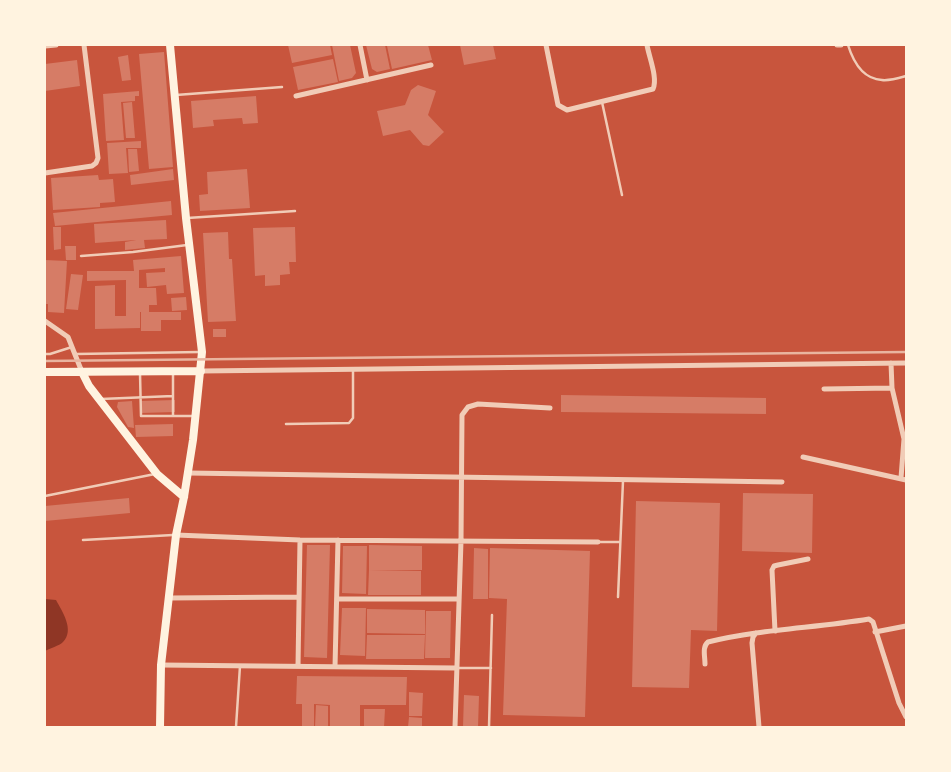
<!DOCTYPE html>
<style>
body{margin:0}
#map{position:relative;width:951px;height:772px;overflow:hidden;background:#c8553d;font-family:Raleway,sans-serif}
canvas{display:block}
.frame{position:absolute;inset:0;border:46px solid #fff3e0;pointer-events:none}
</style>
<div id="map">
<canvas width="951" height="772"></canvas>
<div class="frame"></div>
</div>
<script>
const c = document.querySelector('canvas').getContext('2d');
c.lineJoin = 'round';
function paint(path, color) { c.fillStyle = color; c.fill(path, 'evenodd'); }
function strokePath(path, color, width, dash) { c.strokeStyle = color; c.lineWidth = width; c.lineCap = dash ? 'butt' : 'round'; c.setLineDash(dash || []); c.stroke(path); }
paint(new Path2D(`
 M 45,599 L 56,600 C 62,611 75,630 63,642 C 59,646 50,648 45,651 Z`), '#8f3625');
paint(new Path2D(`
 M 288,45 L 330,45 L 332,55 L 292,63 Z
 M 332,45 L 350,45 L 356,73 L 352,78 L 339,81 Z
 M 366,45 L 385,45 L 390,69 L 377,72 L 372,69 Z
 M 393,45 L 428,45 L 432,60 L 392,69 L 387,46 Z
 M 460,45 L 493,45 L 496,59 L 464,65 Z
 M 164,52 L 173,167 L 149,169 L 139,54 Z
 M 128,55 L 131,80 L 122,81 L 118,57 Z
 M 333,59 L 338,82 L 298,90 L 293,67 Z
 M 77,60 L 80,86 L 45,91 L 45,64 Z
 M 418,85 L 436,91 L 428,115 L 444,132 L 429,146 L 423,145 L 410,130 L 383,136 L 377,111 L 405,105 L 411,90 Z
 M 139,91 L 139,96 L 135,96 L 135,101 L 121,102 L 124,140 L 106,141 L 103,94 Z
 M 256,96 L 258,123 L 243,124 L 242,118 L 213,120 L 214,126 L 193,128 L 191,101 Z
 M 132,102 L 135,138 L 126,138 L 123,103 Z
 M 141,141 L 141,148 L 126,148 L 128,173 L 109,174 L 107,143 Z
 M 128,149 L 137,149 L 139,171 L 129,172 Z
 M 173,169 L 174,180 L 131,185 L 130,175 Z
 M 247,169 L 250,208 L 200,211 L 199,195 L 208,194 L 207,172 Z
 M 98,175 L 99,180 L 113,179 L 115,202 L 100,203 L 100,207 L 53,210 L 51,178 Z
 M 171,201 L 172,215 L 55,226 L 53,213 Z
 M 166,220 L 167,239 L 144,240 L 145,248 L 125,250 L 125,242 L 136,240 L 95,243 L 94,224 Z
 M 53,227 L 61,227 L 61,249 L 54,250 Z
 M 295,227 L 296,262 L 289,262 L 290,274 L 280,275 L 280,285 L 265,286 L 265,275 L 255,276 L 253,228 Z
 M 228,232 L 229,259 L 232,259 L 236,321 L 208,322 L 203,233 Z
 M 65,246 L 76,246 L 76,260 L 66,260 Z
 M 181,256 L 184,293 L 167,294 L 166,285 L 147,287 L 146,273 L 165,272 L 165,268 L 139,270 L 139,288 L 156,288 L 157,305 L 149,305 L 149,312 L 181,312 L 181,320 L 161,320 L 161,331 L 141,331 L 141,312 L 140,312 L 140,328 L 95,329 L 95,286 L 115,285 L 115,316 L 126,316 L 126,280 L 87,281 L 87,271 L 134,271 L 133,260 Z
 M 45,260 L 67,261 L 64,313 L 48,312 L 48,304 L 45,304 Z
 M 71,274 L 83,275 L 78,310 L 66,309 Z
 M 186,297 L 187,310 L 172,311 L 171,298 Z
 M 213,329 L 226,329 L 226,337 L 213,337 Z
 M 561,395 L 766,398 L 766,414 L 561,412 Z
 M 175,400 L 175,412 L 141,413 L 141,401 Z
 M 132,401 L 134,428 L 128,427 L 117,407 L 118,402 Z
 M 173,424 L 173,436 L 136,437 L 135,425 Z
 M 743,493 L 813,494 L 812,553 L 742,551 Z
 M 129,498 L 130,513 L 45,521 L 45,506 Z
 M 636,501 L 720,503 L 717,631 L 691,630 L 689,688 L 632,687 Z
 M 307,545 L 330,545 L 327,658 L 304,657 Z
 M 369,545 L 422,546 L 422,570 L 369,570 Z
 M 343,546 L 367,546 L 366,594 L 342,593 Z
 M 474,548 L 488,549 L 488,599 L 473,599 Z
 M 490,548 L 590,551 L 585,717 L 503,715 L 507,599 L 489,598 Z
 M 369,570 L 421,571 L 421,595 L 368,595 Z
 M 342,608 L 366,608 L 365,656 L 340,655 Z
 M 367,609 L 425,610 L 425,634 L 367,633 Z
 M 426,611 L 451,611 L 450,658 L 425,658 Z
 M 367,635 L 425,635 L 424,659 L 366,659 Z
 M 297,676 L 407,677 L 406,705 L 360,705 L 360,727 L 330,727 L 330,705 L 314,704 L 314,727 L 302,727 L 302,704 L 296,704 Z
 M 409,692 L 423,693 L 422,716 L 409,716 Z
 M 464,695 L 479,696 L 478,727 L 463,727 Z
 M 316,705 L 328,706 L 328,727 L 315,727 Z
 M 364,709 L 385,709 L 384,727 L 364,727 Z
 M 409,717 L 422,718 L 422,727 L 408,727 Z`), '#d67c66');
strokePath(new Path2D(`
 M 848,45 C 853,61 863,79 882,80 C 889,81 899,78 906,76
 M 176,95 L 282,87
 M 602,102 L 622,195
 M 187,218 L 295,211
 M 81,256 L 133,252 L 187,245
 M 45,354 L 50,354 L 72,347
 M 76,354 L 200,352
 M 173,372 L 173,416
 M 140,373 L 141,416 L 195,416
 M 101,399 L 173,396
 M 286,424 L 349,423 L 353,418 L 353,370
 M 45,496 L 155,474
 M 83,540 L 173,535
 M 599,542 L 620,542
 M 618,597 L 623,481
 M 458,668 L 491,668
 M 236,727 L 240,666
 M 489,727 L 492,615`), '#f1ccb7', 2.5);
strokePath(new Path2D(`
 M 360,45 L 367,80
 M 546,45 L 558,105 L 567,110 L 653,89 C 658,78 649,57 647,45
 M 837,45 L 841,45
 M 45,46 L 56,45
 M 296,96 L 431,65
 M 45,173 L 92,166 L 96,163 L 98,158 L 84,45
 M 45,321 L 68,337 L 82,372
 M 201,371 L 906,363
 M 892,388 L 904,439 L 901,478
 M 824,389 L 892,388 L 891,363
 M 803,457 L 906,480
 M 188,473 L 782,482
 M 176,535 L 300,540 L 598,542
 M 169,598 L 298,597
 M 337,599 L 458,599
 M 775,631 L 772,570 L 774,566 L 778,565 L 808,559
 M 875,632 L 906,626
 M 756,633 L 753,637 L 752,643 L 759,727
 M 705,664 C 705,656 702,647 708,642 C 761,629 816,628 869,619 L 873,622 L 899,703 L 906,717
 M 161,665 L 456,668
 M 298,666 L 300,540
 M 335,667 L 338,540
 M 455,727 L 461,541 L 462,415 L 468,407 L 478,404 L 550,408`), '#f1ccb7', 5);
strokePath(new Path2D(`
 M 45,372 L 201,371
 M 82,372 L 89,386 L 157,474 L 184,497
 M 160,727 L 161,665 L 176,535 L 184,497 L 193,440 L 202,352 L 186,218 L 170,45`), '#fff3e0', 8);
strokePath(new Path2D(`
 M 45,361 L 906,352`), '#e9b49f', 2.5);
</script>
